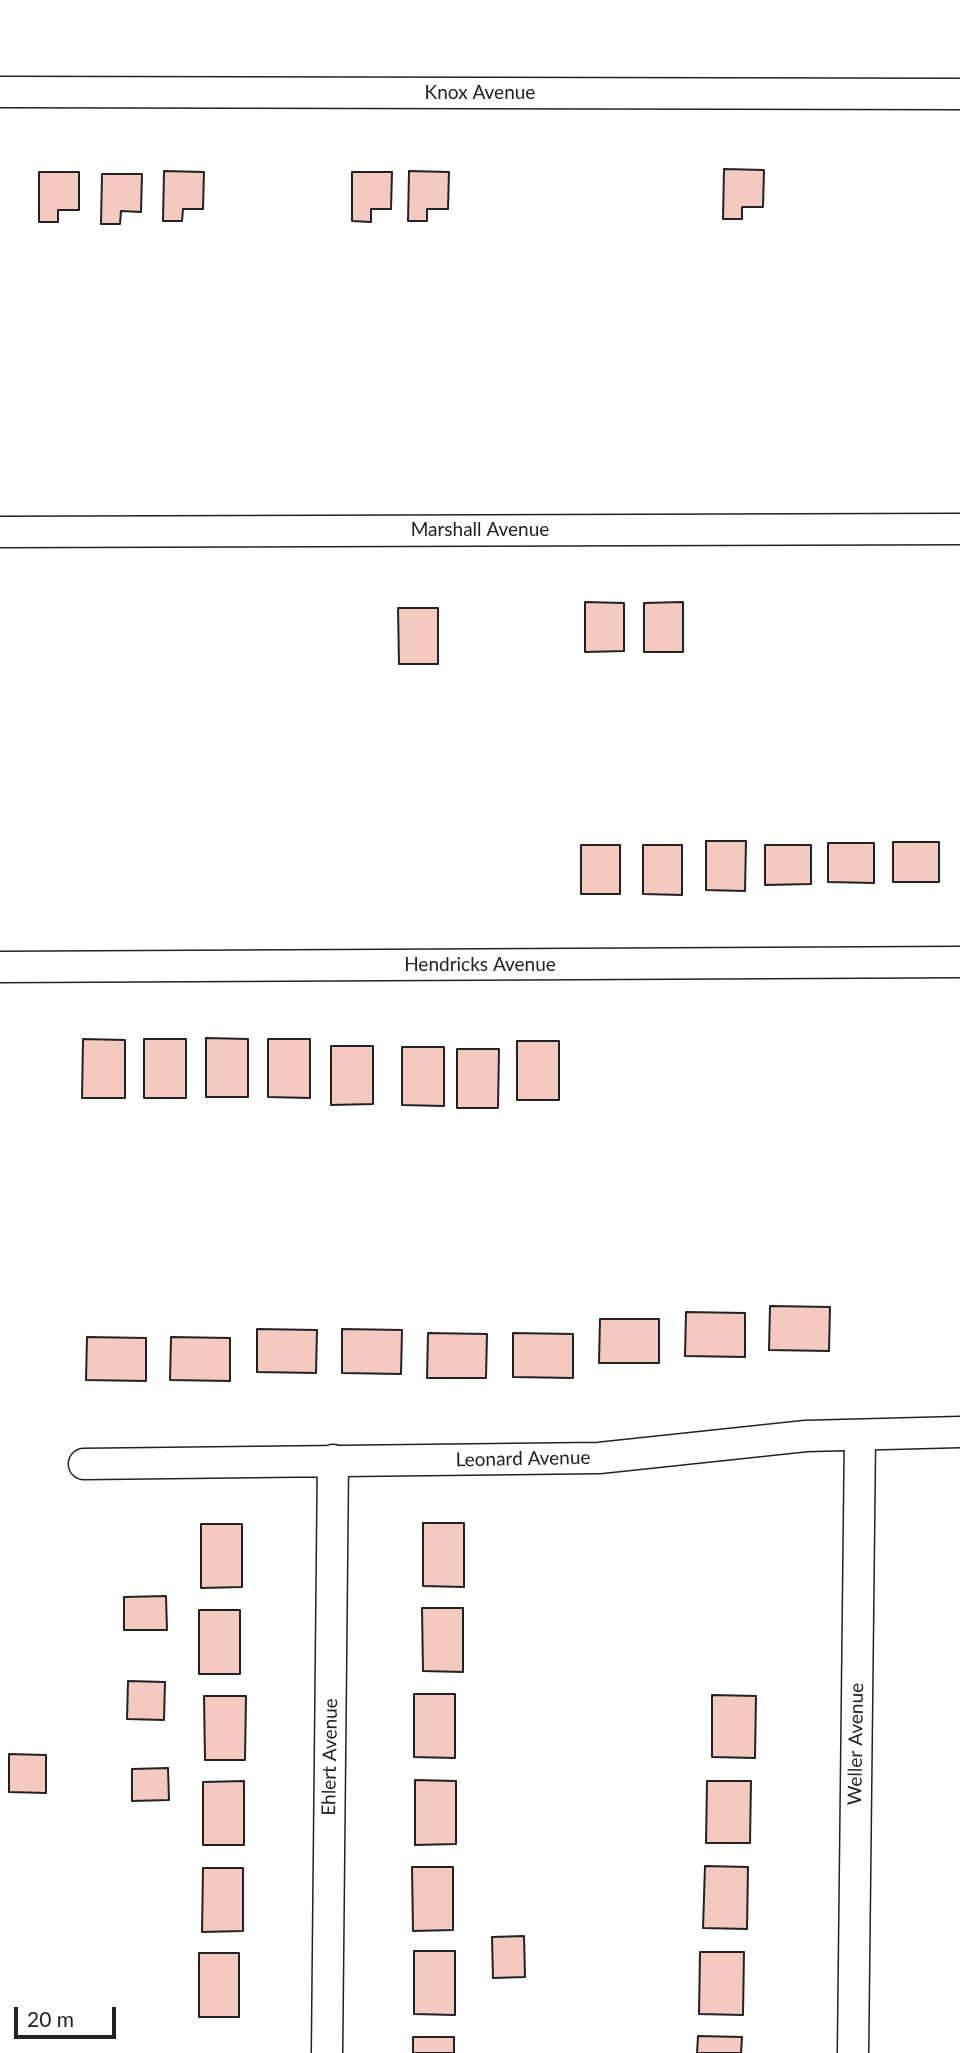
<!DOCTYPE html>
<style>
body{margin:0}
#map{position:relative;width:960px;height:2053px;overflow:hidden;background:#fff;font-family:Lato,sans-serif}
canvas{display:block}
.scale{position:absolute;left:14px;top:2007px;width:102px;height:32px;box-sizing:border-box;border:4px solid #222;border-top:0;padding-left:9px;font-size:21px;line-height:24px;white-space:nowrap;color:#222;-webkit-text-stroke:5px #fff;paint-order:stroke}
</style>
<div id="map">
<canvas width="960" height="2053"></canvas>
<div class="scale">20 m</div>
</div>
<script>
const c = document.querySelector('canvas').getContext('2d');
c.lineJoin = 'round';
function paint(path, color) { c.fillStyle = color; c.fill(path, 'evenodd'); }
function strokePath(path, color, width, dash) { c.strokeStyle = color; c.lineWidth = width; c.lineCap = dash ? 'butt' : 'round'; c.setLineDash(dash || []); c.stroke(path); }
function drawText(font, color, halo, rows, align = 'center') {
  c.font = font + ' Lato,sans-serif'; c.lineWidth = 5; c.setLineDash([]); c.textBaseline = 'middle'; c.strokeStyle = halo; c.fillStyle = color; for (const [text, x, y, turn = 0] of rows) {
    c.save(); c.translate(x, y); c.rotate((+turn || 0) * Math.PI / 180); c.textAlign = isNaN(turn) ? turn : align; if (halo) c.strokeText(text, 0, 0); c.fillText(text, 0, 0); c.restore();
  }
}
const building = new Path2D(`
 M 724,169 L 764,170 L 763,207 L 742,207 L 742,219 L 723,219 Z
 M 164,171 L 204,172 L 203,209 L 183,209 L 182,221 L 163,221 Z
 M 409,171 L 449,172 L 448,209 L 427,209 L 427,221 L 408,221 Z
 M 39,172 L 79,172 L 79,210 L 58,210 L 58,222 L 39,222 Z
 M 352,172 L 392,172 L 391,209 L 371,209 L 371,222 L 352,221 Z
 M 102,174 L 142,174 L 141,212 L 121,211 L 120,224 L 101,224 Z
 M 585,602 L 624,603 L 624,651 L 585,652 Z
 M 683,602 L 683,652 L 644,652 L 644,603 Z
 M 398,608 L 438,608 L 438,664 L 399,664 Z
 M 706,841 L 746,841 L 745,891 L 706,890 Z
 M 893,842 L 939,842 L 939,882 L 893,882 Z
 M 828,843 L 874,843 L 874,883 L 828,882 Z
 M 581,845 L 620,845 L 620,894 L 581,894 Z
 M 643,845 L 682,845 L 682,895 L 643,894 Z
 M 765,845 L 811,845 L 811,884 L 765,885 Z
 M 206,1038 L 248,1039 L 248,1097 L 206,1097 Z
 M 83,1039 L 125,1040 L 125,1098 L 82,1098 Z
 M 144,1039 L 186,1039 L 186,1098 L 144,1098 Z
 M 268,1039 L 310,1039 L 310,1098 L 268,1097 Z
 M 517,1041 L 559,1041 L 559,1100 L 517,1100 Z
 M 331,1046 L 373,1046 L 373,1104 L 331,1105 Z
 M 402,1047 L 444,1047 L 444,1106 L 402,1105 Z
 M 457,1049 L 499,1049 L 498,1108 L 457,1108 Z
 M 770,1306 L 830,1307 L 829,1351 L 769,1350 Z
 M 686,1312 L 745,1313 L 745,1357 L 685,1356 Z
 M 600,1319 L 659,1319 L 659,1363 L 599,1363 Z
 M 257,1329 L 317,1330 L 316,1373 L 257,1372 Z
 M 342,1329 L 402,1330 L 401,1374 L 342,1373 Z
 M 428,1333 L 487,1334 L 486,1378 L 427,1378 Z
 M 513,1333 L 573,1334 L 573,1378 L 513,1377 Z
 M 87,1337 L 146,1338 L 146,1381 L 86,1380 Z
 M 171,1337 L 230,1338 L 230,1381 L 170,1380 Z
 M 423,1523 L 464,1523 L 464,1587 L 423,1586 Z
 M 201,1524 L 242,1524 L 242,1587 L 201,1588 Z
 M 166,1596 L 167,1630 L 124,1630 L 124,1597 Z
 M 422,1608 L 463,1608 L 463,1672 L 423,1671 Z
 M 199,1610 L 240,1610 L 240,1674 L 199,1674 Z
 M 128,1681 L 165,1682 L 164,1720 L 127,1719 Z
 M 414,1694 L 455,1694 L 455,1758 L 414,1757 Z
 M 712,1695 L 756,1696 L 755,1758 L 712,1757 Z
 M 204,1696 L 246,1696 L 245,1760 L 205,1760 Z
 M 9,1754 L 46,1755 L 46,1793 L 9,1792 Z
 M 168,1768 L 169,1800 L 132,1801 L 132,1769 Z
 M 415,1780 L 456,1781 L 456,1844 L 415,1845 Z
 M 244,1781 L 244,1845 L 203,1845 L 203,1782 Z
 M 707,1781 L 751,1781 L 750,1843 L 706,1843 Z
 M 705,1866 L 748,1867 L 747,1929 L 703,1928 Z
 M 412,1867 L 453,1867 L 453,1930 L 413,1931 Z
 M 203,1868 L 243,1868 L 243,1931 L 202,1932 Z
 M 524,1936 L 525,1977 L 493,1978 L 492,1937 Z
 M 414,1951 L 455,1951 L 455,2015 L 414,2014 Z
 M 700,1952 L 744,1952 L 743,2015 L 699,2014 Z
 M 199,1953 L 239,1953 L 239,2017 L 199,2017 Z
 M 698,2036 L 742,2037 L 741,2053 L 697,2053 Z
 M 413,2037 L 454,2037 L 454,2053 L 413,2053 Z`);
paint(building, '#f3c9c0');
strokePath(building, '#222', 2);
const street = new Path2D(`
 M 0,92 L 960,94
 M 0,532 L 960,529
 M 0,967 L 960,962
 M 84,1464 L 599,1458 L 806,1436 L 960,1432
 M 327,2053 L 333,1460
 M 853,2053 L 860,1435`);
strokePath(street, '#222', 33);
strokePath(street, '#fff', 30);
drawText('19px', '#222', '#fff', [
 ["Knox Avenue",480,93],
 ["Marshall Avenue",480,530],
 ["Hendricks Avenue",480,965],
 ["Leonard Avenue",523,1459,-1],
 ["Weller Avenue",856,1744,-89],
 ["Ehlert Avenue",330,1757,-89]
]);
</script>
